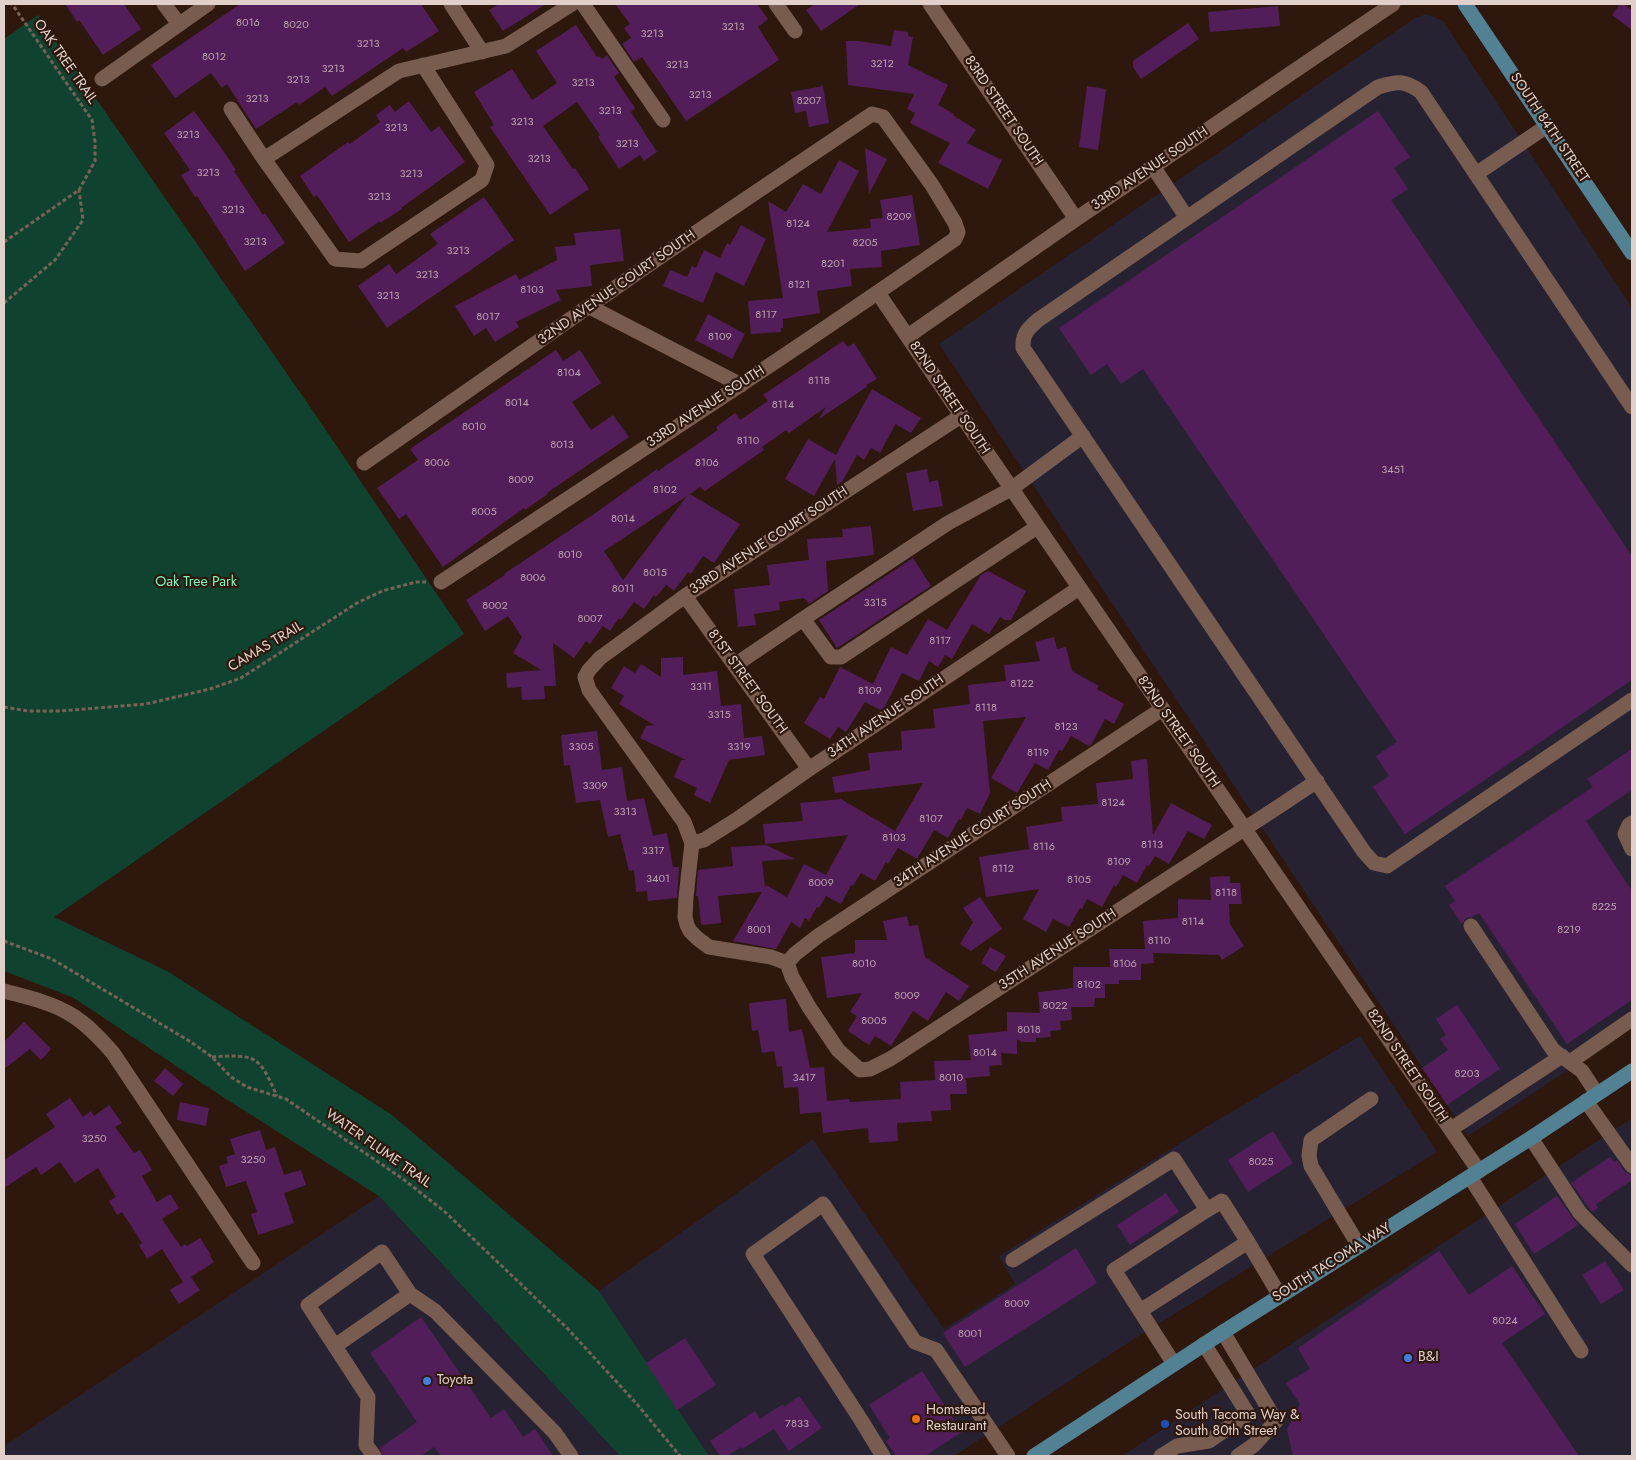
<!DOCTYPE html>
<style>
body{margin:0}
#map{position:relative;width:1636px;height:1460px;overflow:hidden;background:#2e170c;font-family:Jost,sans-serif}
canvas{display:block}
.frame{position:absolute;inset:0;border:5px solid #e0d0c9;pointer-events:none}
</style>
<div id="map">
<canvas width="1636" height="1460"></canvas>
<div class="frame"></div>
</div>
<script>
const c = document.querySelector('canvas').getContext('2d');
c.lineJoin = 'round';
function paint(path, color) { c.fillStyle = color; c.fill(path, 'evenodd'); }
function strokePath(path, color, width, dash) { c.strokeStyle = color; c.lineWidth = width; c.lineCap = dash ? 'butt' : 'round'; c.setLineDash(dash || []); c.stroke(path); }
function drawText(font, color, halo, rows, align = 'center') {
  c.font = font + ' Jost,sans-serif'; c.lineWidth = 4.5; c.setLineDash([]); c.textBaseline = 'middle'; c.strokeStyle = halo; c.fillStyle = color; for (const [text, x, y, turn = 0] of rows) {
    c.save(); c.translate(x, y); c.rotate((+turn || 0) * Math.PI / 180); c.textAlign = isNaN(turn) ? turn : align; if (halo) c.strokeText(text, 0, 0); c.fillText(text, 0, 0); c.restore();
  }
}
paint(new Path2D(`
 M 1426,14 L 1443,21 L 1632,308 L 1632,1028 L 1468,1136 L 939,344 L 1415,18 Z
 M 1360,1036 L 1437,1152 L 1137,1337 L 954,1456 L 709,1456 L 599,1291 L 813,1139 L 944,1329 L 1015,1284 L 999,1256 L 1206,1127 Z
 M 1632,1118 L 1632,1456 L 1122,1456 Z
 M 379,1196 L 620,1456 L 4,1456 L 4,1446 Z`), '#272232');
paint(new Path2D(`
 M 38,15 L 306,401 L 464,634 L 54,917 L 167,971 L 392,1115 L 599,1291 L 709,1456 L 620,1456 L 379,1196 L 226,1099 L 74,998 L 4,971 L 4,39 Z`), '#10432f');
paint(new Path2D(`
 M 65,4 L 124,4 L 141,29 L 103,55 L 79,20 L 77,22 Z
 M 240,4 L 421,4 L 439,31 L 406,52 L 403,48 L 332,96 L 325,87 L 299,105 L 297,102 L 256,129 L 227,84 L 222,88 L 211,73 L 175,98 L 151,65 Z
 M 499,4 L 546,4 L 503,31 L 489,10 Z
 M 615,4 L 757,4 L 768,19 L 758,27 L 779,60 L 686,121 L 642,57 L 634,62 L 622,44 L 631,38 L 624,28 L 630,24 Z
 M 815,4 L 860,4 L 821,31 L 806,10 Z
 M 1620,4 L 1624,4 L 1632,10 L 1632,30 L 1612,15 Z
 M 1278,6 L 1280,26 L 1210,32 L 1208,12 Z
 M 1188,23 L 1199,39 L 1141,79 L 1133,67 L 1133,61 Z
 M 576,25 L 597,57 L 599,56 L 602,59 L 607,55 L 619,73 L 614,77 L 635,108 L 631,112 L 657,152 L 644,161 L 640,155 L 619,169 L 598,137 L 600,135 L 577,102 L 543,126 L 573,169 L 575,168 L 589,189 L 550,215 L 490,127 L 494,125 L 474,92 L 512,69 L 532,100 L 557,83 L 536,51 Z
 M 894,30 L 908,32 L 908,36 L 913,37 L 908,65 L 948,85 L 938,105 L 954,114 L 953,115 L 976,130 L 967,143 L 1002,160 L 988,189 L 938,163 L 950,143 L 910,123 L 915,113 L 907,109 L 914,94 L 848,85 L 846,41 L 858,41 L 891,46 Z
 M 823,86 L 829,123 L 809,127 L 806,111 L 795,113 L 791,92 Z
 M 1087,86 L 1106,89 L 1098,150 L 1079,147 Z
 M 409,101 L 431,132 L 439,126 L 465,162 L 401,208 L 402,209 L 380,223 L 380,221 L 349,242 L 317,195 L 314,197 L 300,176 L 348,142 L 350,144 L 380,122 L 376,115 L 390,105 L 395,112 Z
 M 194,111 L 222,149 L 236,170 L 234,171 L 263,215 L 265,213 L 285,243 L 245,271 L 197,196 L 195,197 L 181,175 L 190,170 L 164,133 Z
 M 1378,111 L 1410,157 L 1394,168 L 1408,189 L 1391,200 L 1632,556 L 1632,680 L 1405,834 L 1373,787 L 1389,776 L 1376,756 L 1397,742 L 1143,369 L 1121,384 L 1107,364 L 1091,375 L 1059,328 Z
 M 865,148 L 887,159 L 869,194 Z
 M 839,160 L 859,171 L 827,232 L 871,228 L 870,219 L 883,218 L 880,200 L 912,195 L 920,245 L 881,251 L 882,267 L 850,269 L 852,286 L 817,291 L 820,313 L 783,319 L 783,328 L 781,328 L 781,332 L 751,334 L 748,301 L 783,298 L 768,201 L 786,212 L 803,184 L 821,194 Z
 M 484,197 L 514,240 L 387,328 L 358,286 L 389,264 L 396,274 L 438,244 L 430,234 Z
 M 741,225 L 766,239 L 744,286 L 716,272 L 703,303 L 663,286 L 670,270 L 687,277 L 692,266 L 696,268 L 704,250 L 720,258 L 727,243 L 730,245 Z
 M 620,229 L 624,261 L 590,265 L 592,286 L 556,290 L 561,300 L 516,322 L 519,327 L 495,342 L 486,328 L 474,336 L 455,306 L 516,274 L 519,280 L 557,260 L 555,247 L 576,245 L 574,233 Z
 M 708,314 L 745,334 L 732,359 L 695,340 Z
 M 843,341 L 848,347 L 854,343 L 877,379 L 866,385 L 868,386 L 819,419 L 826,407 L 789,433 L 786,430 L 762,447 L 764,450 L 705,491 L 700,487 L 690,494 L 740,524 L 714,563 L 703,556 L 691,574 L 688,572 L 674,591 L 666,585 L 656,597 L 654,595 L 644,609 L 634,602 L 621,620 L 619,618 L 610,631 L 603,626 L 590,644 L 586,641 L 574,658 L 553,643 L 556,686 L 544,686 L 545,699 L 522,700 L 521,687 L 507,688 L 506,673 L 541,670 L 513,653 L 522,637 L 508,616 L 485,631 L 466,600 L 505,575 L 504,574 L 594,514 L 657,469 L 658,471 L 718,430 L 716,427 L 735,413 L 740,420 L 768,401 L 763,395 ZM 687,496 L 623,580 L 604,551 Z
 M 556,350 L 563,361 L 580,350 L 601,383 L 572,402 L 591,430 L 613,415 L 629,437 L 547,493 L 548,494 L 525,510 L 524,508 L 443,567 L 406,514 L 399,519 L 377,488 L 418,460 L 410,449 Z
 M 872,389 L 921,418 L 911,433 L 897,425 L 896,423 L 880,453 L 871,448 L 864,460 L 857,455 L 842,482 L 837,485 L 835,459 L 814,496 L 785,479 L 808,439 L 836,455 Z
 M 927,469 L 929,482 L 938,480 L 943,506 L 913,511 L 906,473 Z
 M 871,526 L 874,555 L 826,561 L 828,591 L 809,604 L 804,598 L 779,602 L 780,610 L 754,614 L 756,625 L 738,627 L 734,589 L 770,585 L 767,565 L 809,560 L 807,539 L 843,537 L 842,529 Z
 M 913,558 L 931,586 L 837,648 L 819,620 Z
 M 988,571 L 1026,591 L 1011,620 L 1005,620 L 1000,617 L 989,634 L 972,624 L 952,659 L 945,655 L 938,667 L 929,661 L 919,681 L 902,673 L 884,708 L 880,710 L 865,702 L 846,732 L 838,727 L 830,739 L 804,723 L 820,697 L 824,699 L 840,667 L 873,684 L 891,647 L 907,655 L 928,619 L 947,630 L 981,575 Z
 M 1054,637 L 1057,649 L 1066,647 L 1072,671 L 1099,686 L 1097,689 L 1124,704 L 1114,724 L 1105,719 L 1091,745 L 1089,746 L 1071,736 L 1062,751 L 1059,750 L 1048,770 L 1035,763 L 1017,793 L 991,778 L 1026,717 L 983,721 L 990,793 L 980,814 L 967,808 L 961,820 L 959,819 L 948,838 L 934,830 L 917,859 L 898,848 L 888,864 L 886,862 L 875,881 L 861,873 L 853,886 L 851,885 L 841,904 L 826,896 L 819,908 L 817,907 L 809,921 L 805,918 L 800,928 L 791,922 L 776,949 L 733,941 L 762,892 L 718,896 L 721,923 L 701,925 L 698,896 L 696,896 L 698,870 L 733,866 L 731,847 L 766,845 L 795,859 L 762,861 L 765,887 L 766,885 L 787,897 L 804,864 L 826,875 L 848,835 L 765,844 L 763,824 L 803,821 L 800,803 L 841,799 L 895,831 L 923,783 L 835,793 L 832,777 L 870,770 L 868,753 L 902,750 L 901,731 L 935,728 L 933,709 L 970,704 L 968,685 L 1006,681 L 1004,665 L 1040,661 L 1035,642 Z
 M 683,657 L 683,675 L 717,671 L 721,706 L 741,704 L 744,738 L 762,736 L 765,755 L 729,760 L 710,803 L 694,795 L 697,788 L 674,777 L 681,760 L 686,760 L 640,738 L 646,726 L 654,725 L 619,704 L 624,696 L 611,688 L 624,666 L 635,673 L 641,664 L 661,677 L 661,658 Z
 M 597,731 L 602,770 L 622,767 L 627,801 L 644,798 L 653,836 L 667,833 L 673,867 L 679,867 L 677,898 L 648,901 L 647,891 L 636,892 L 634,870 L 629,871 L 620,834 L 608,837 L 600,800 L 576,803 L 570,765 L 564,766 L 561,735 Z
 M 1632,749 L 1632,790 L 1586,821 L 1632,891 L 1632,1000 L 1567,1044 L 1479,913 L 1472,917 L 1466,918 L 1462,924 L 1449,905 L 1455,901 L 1445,886 L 1593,787 L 1587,779 Z
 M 1147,759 L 1153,835 L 1171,803 L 1212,825 L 1204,839 L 1188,831 L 1169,864 L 1155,856 L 1149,866 L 1147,865 L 1137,883 L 1123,875 L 1116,887 L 1114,885 L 1102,907 L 1087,899 L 1082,909 L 1080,908 L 1069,927 L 1053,919 L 1046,932 L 1023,919 L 1039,889 L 986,897 L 979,857 L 1029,849 L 1026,827 L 1064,821 L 1062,820 L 1061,807 L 1098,804 L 1096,783 L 1133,779 L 1131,761 Z
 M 1230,876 L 1230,883 L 1240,883 L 1242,904 L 1229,904 L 1230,924 L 1244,946 L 1222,960 L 1219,955 L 1153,953 L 1154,963 L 1141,964 L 1141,980 L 1119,980 L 1119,984 L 1105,984 L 1105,998 L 1095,998 L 1094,1007 L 1071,1007 L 1072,1020 L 1060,1021 L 1061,1030 L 1050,1031 L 1051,1037 L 1036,1038 L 1036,1042 L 1022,1042 L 1017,1039 L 1017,1054 L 1001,1053 L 1002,1065 L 989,1066 L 990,1076 L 966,1078 L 967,1094 L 950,1094 L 951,1110 L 931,1111 L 932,1121 L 897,1123 L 898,1141 L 869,1143 L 868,1128 L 823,1133 L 821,1112 L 800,1114 L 798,1087 L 784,1088 L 782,1066 L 777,1067 L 774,1051 L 762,1053 L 758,1030 L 752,1031 L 749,1003 L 786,999 L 789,1032 L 802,1029 L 810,1068 L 824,1067 L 827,1101 L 849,1099 L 850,1102 L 901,1099 L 900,1082 L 935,1080 L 934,1061 L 971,1060 L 968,1035 L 1007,1031 L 1007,1012 L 1040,1013 L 1038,992 L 1073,988 L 1073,967 L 1110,967 L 1109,949 L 1145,949 L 1143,921 L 1178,918 L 1178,899 L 1211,900 L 1210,877 Z
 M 980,897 L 1002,929 L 971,951 L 960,944 L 973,922 L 963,908 Z
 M 907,916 L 909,926 L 918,925 L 925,957 L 969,986 L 959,1001 L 946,992 L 928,1021 L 913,1011 L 891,1046 L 875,1036 L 869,1045 L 848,1031 L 857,1016 L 850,1012 L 862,993 L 827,998 L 821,957 L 855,953 L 855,940 L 887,940 L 883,921 Z
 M 990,947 L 1006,956 L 996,972 L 981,963 Z
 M 1457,1005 L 1500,1069 L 1447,1105 L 1422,1068 L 1448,1050 L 1440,1039 L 1446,1035 L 1436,1019 Z
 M 24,1022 L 51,1049 L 41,1060 L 30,1049 L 4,1069 L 4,1042 Z
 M 165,1068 L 183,1084 L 173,1096 L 154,1081 Z
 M 70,1098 L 83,1117 L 91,1111 L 94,1116 L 109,1105 L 122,1123 L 115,1127 L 134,1153 L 140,1150 L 152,1170 L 142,1176 L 157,1202 L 170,1194 L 179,1208 L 162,1219 L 181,1247 L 185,1244 L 187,1246 L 200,1238 L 211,1255 L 210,1256 L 214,1262 L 191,1277 L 200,1290 L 179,1304 L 170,1290 L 183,1282 L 162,1249 L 147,1259 L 139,1245 L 142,1243 L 122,1212 L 117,1215 L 109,1201 L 116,1197 L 98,1168 L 75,1183 L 60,1162 L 41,1175 L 36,1167 L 4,1188 L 4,1160 L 55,1127 L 46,1114 Z
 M 180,1102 L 209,1108 L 206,1126 L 177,1120 Z
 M 260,1130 L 266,1150 L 275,1147 L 284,1175 L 301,1170 L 306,1185 L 284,1193 L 294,1223 L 258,1235 L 251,1214 L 257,1212 L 246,1181 L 226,1187 L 219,1166 L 228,1163 L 226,1157 L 235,1154 L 230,1139 Z
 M 1273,1131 L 1293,1163 L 1248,1192 L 1228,1160 Z
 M 1610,1157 L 1614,1162 L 1617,1160 L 1625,1172 L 1632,1175 L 1632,1180 L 1596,1204 L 1598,1208 L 1592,1212 L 1571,1183 Z
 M 1166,1193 L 1179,1212 L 1130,1245 L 1117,1225 Z
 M 1557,1196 L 1578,1225 L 1534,1254 L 1515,1224 Z
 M 1076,1248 L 1097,1283 L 965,1367 L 943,1333 Z
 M 1439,1251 L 1469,1295 L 1512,1266 L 1545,1314 L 1502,1343 L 1579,1456 L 1293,1456 L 1287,1429 L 1300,1404 L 1286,1383 L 1310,1369 L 1298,1348 Z
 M 1605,1261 L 1624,1290 L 1601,1304 L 1582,1275 Z
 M 421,1317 L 491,1418 L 504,1409 L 523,1437 L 535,1429 L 553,1456 L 441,1456 L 434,1447 L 421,1456 L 383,1456 L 380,1448 L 417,1422 L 370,1353 Z
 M 685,1338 L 716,1385 L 677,1410 L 646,1363 Z
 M 922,1371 L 962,1432 L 925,1456 L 896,1456 L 886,1441 L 890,1438 L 869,1405 Z
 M 799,1396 L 822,1428 L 789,1451 L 774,1429 L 742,1449 L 741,1447 L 726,1456 L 720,1456 L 710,1441 L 755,1411 L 760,1419 L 783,1404 L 784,1407 Z`), '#521e59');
strokePath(new Path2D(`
 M 4,242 L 79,190 L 95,161 L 95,142 L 92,120 L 12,4
 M 4,303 L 55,260 L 83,220 L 79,190
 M 4,707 L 28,711 L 60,711 L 146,704 L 210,689 L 241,678 L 357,603 L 382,591 L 416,582 L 426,582
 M 4,941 L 52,959 L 191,1042 L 212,1057 L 231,1077 L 247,1087 L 286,1099 L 403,1179 L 444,1211 L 567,1328 L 636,1403 L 680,1456
 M 212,1057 C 257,1054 259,1056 277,1096`), '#766258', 3, [4, 2.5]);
strokePath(new Path2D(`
 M 164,4 L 179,24
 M 451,4 L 482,52
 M 583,4 L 663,120
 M 776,4 L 795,31
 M 930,4 L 1076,219
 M 102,79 L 208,4
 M 231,109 L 264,159 L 335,259 L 361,261 L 482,180 L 487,165 L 423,65
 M 264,159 L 399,71 L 506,46 L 572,4
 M 1154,168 L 1187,218
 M 1476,174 L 1547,126
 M 878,293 L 918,352 L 1479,1171
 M 590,307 L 741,385
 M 908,336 L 1076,219 L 1393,4
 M 1632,407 L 1421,92 C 1405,80 1397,81 1378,87 L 1038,320 C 1028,329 1022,334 1023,348 L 1364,852 L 1374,863 L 1387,866 L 1632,700
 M 961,416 L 685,596 L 600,658 L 589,670 L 585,677 L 589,690 L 684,822 L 692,843 L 686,897 L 685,917 L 687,925 L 690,931 L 697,938 L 709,947 L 771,957 L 787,963 L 792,977 L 809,1007 L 838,1050 L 860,1070 L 870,1069 L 890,1059 L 1278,807 L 1317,781
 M 364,463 L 651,263 L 872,114 L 883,117 L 932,185 L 955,223 L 958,232 L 955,239 C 786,357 613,469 441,582
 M 1037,527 L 841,657 L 831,657 L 803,619 L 948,523 L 1011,489 L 1083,436
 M 685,596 L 809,769
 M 735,665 L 803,619
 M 1632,823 L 1629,825 L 1625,834 L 1632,849
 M 692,843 L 704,840 L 739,818 L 809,769 L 1079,588
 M 1471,926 L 1553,1050 L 1582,1071 L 1597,1094
 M 787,963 L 795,954 L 818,936 L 1162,709
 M 4,991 C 26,997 50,1002 70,1014 C 87,1024 100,1038 113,1053 L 253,1263
 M 1570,1062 L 1632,1019
 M 1586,1101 L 1632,1166
 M 1451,1129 L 1562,1056
 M 1531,1138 L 1580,1213 L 1632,1265
 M 1470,1177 L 1581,1351
 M 1248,1242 L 1280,1296
 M 1359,1246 L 1311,1166 L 1309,1156 L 1311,1140 L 1371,1099
 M 1013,1260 L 1174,1159 L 1207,1210 L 1114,1270 L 1174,1364
 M 1140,1311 L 1248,1242 L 1222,1201 L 1207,1210
 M 1223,1332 L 1276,1421 L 1254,1445 L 1238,1456
 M 335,1346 L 410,1294
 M 374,1456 L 366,1445 L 368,1397 L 308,1305 L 382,1252 L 410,1294 L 435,1311 L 555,1433 L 571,1456
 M 883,1456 L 861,1420 L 753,1254 L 823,1204 L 915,1342 L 936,1350 L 1008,1456
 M 1161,1456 L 1177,1446 L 1209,1441 L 1248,1414 L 1204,1344`), '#775c4f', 15);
strokePath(new Path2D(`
 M 1465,4 L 1632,253
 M 1034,1456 L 1223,1332 L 1531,1138 L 1632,1071`), '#518193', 15);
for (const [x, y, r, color] of [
 [1408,1358,5,"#3f7fe0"],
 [427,1381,5,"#3f7fe0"],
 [916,1419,5,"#e8710a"],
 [1165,1424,5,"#1a4fb4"]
]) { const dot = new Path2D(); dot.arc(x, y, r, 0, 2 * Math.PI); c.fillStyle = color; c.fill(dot); strokePath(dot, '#2e170c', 2); }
drawText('11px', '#bca4ad', null, [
 ["8016",248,23],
 ["8020",296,25],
 ["3213",733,27],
 ["3213",652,34],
 ["3213",368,44],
 ["8012",214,57],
 ["3212",882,64],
 ["3213",677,65],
 ["3213",333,69],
 ["3213",298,80],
 ["3213",583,83],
 ["3213",700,95],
 ["3213",257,99],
 ["8207",809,101],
 ["3213",610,111],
 ["3213",522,122],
 ["3213",396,128],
 ["3213",188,135],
 ["3213",627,144],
 ["3213",539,159],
 ["3213",208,173],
 ["3213",411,174],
 ["3213",379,197],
 ["3213",233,210],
 ["8209",899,217],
 ["8124",798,224],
 ["3213",255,242],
 ["8205",865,243],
 ["3213",458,251],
 ["8201",833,264],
 ["3213",427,275],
 ["8121",799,285],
 ["8103",532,290],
 ["3213",388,296],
 ["8117",766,315],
 ["8017",488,317],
 ["8109",720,337],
 ["8104",569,373],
 ["8118",819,381],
 ["8014",517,403],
 ["8114",783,405],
 ["8010",474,427],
 ["8110",748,441],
 ["8013",562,445],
 ["8006",437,463],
 ["8106",707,463],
 ["3451",1393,470],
 ["8009",521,480],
 ["8102",665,490],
 ["8005",484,512],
 ["8014",623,519],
 ["8010",570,555],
 ["8015",655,573],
 ["8006",533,578],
 ["8011",623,589],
 ["3315",875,603],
 ["8002",495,606],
 ["8007",590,619],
 ["8117",940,641],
 ["8122",1022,684],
 ["3311",701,687],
 ["8109",870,691],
 ["8118",986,708],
 ["3315",719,715],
 ["8123",1066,727],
 ["3305",581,747],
 ["3319",739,747],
 ["8119",1038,753],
 ["3309",595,786],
 ["8124",1113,803],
 ["3313",625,812],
 ["8107",931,819],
 ["8103",894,838],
 ["8113",1152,845],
 ["8116",1044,847],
 ["3317",653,851],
 ["8109",1119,862],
 ["8112",1003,869],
 ["3401",658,879],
 ["8105",1079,880],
 ["8009",821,883],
 ["8118",1226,893],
 ["8225",1604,907],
 ["8114",1193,922],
 ["8001",759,930],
 ["8219",1569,930],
 ["8110",1159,941],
 ["8010",864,964],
 ["8106",1125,964],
 ["8102",1089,985],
 ["8009",907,996],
 ["8022",1055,1006],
 ["8005",874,1021],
 ["8018",1029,1030],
 ["8014",985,1053],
 ["8203",1467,1074],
 ["3417",804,1078],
 ["8010",951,1078],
 ["3250",94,1139],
 ["3250",253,1160],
 ["8025",1261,1162],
 ["8009",1017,1304],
 ["8024",1505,1321],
 ["8001",970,1334],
 ["7833",797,1424]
]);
drawText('14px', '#e0d0c9', '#2e170c', [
 ["OAK TREE TRAIL",65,62,55],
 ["83RD STREET SOUTH",1003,111,56],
 ["SOUTH 84TH STREET",1549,128,56],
 ["33RD AVENUE SOUTH",1150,169,-34],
 ["32ND AVENUE COURT SOUTH",617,288,-35],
 ["82ND STREET SOUTH",949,398,56],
 ["33RD AVENUE SOUTH",706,407,-33],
 ["33RD AVENUE COURT SOUTH",769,541,-33],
 ["CAMAS TRAIL",266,647,-31],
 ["81ST STREET SOUTH",747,682,54],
 ["34TH AVENUE SOUTH",886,717,-34],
 ["82ND STREET SOUTH",1178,732,55],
 ["34TH AVENUE COURT SOUTH",973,834,-33],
 ["35TH AVENUE SOUTH",1058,950,-33],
 ["82ND STREET SOUTH",1407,1066,56],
 ["WATER FLUME TRAIL",378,1149,35],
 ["SOUTH TACOMA WAY",1332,1263,-32]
]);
drawText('14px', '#77fac0', '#2e170c', [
 ["Oak Tree Park",196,583]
]);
drawText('14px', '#e0d0c9', '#2e170c', [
 ["B&I",1418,1358],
 ["Toyota",437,1381],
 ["Homstead",926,1411],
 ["Restaurant",926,1427],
 ["South Tacoma Way &",1175,1416],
 ["South 80th Street",1175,1432]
], 'left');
</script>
